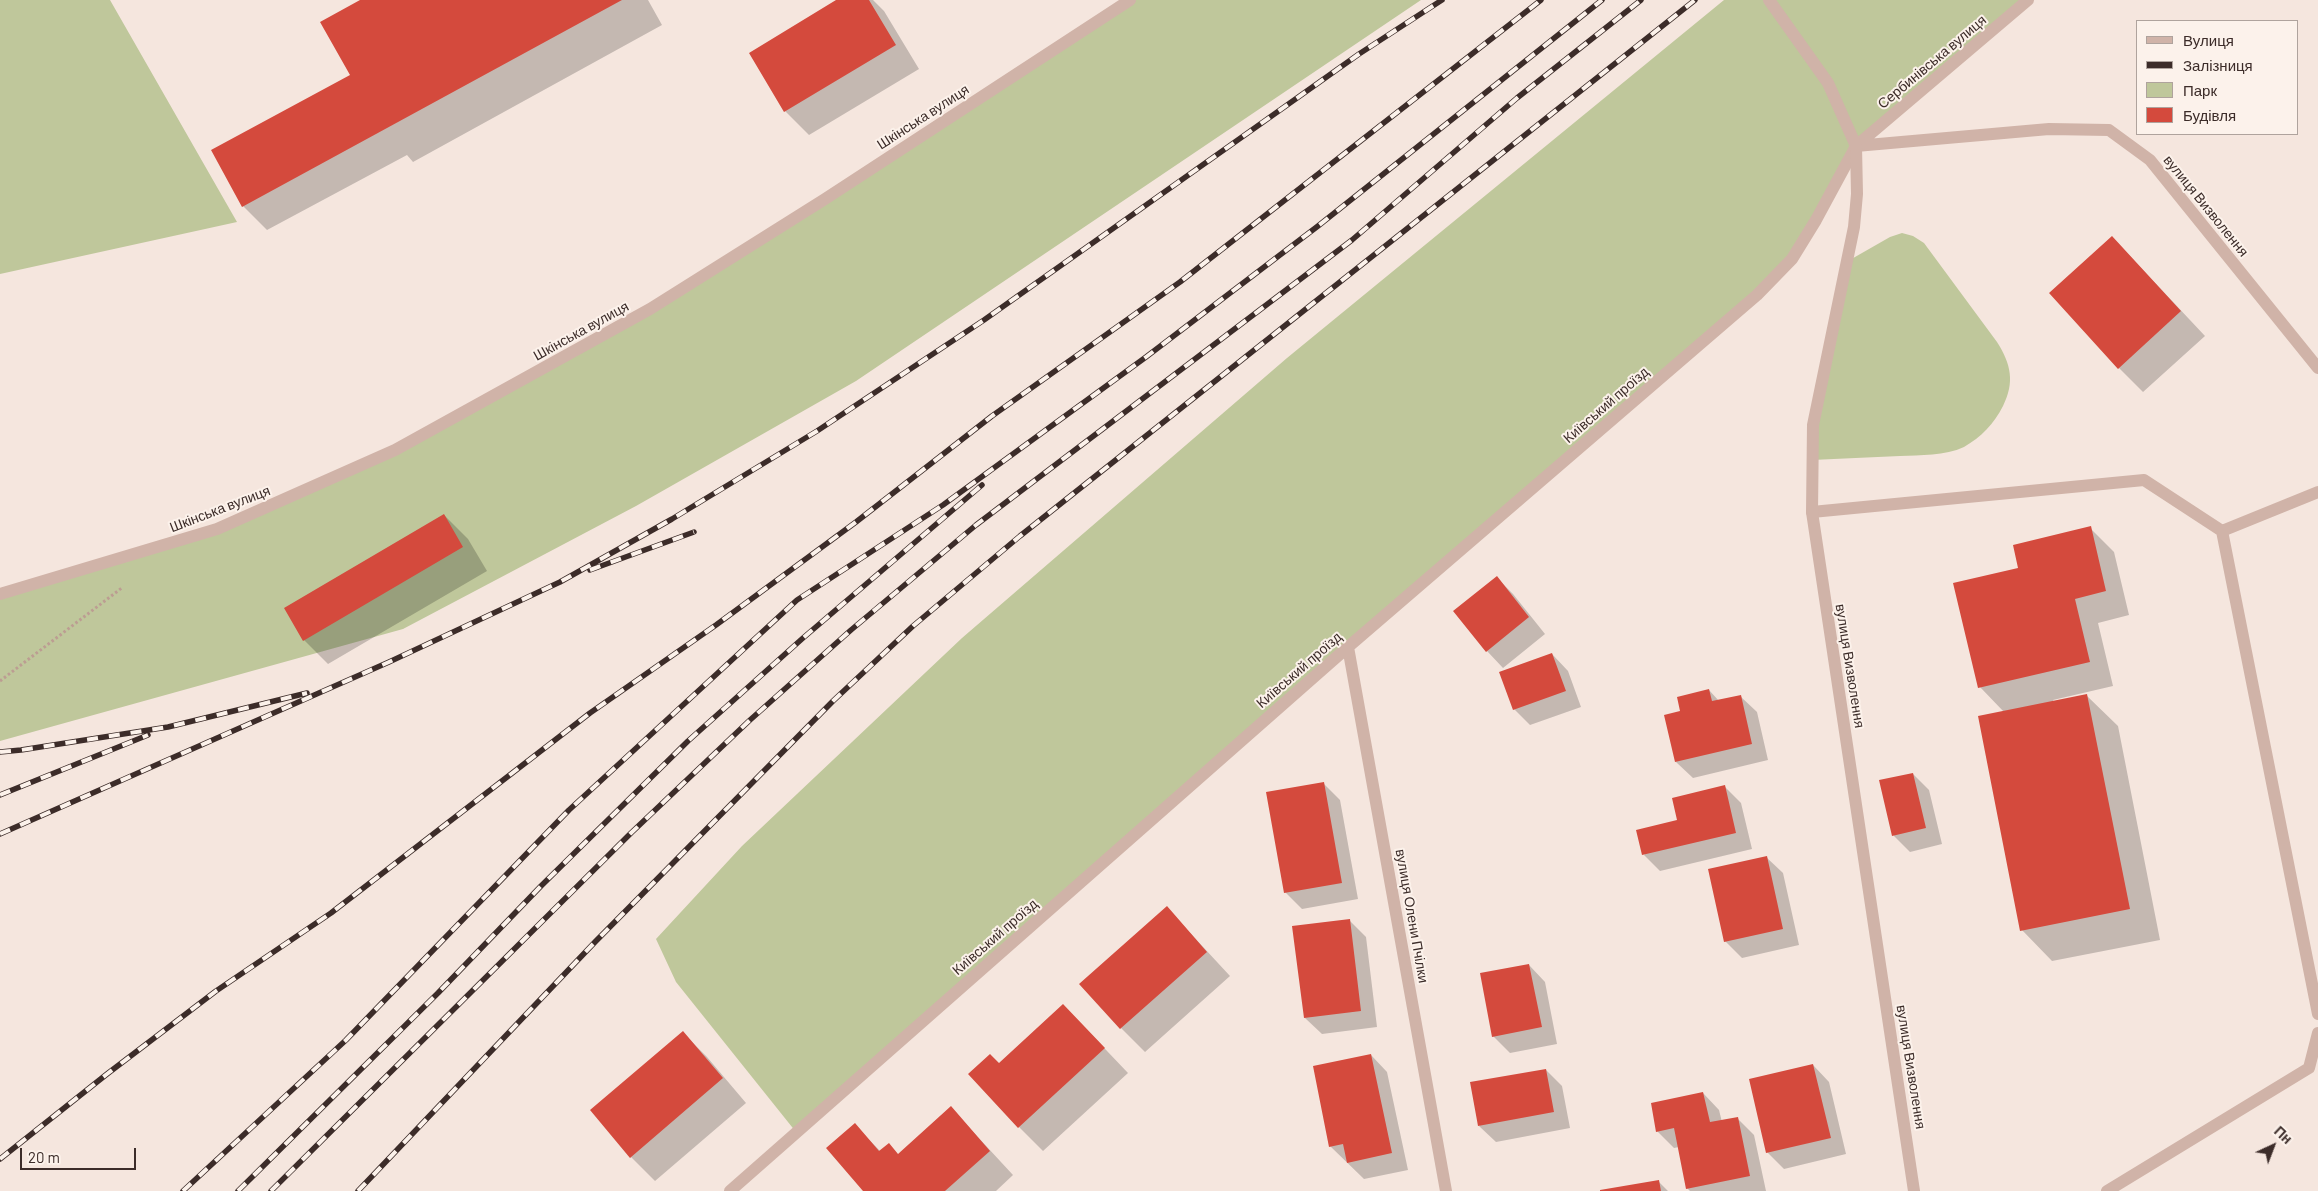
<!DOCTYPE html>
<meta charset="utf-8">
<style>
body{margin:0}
#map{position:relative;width:2318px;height:1191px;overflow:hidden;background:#f5e6de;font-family:Barlow,sans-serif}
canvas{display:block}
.legend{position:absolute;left:2136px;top:20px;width:162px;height:115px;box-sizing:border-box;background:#fcf2eb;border:1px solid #afa39d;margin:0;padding:6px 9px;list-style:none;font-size:15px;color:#3c2c29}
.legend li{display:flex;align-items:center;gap:10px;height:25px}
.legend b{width:25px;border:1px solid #afa39d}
.north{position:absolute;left:2248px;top:1121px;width:50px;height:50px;-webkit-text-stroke:4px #fcf2eb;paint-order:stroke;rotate:43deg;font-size:14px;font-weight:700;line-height:20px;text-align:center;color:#3c2c29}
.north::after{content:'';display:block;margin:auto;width:18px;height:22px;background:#3c2c29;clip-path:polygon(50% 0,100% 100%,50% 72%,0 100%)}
.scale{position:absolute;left:20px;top:1148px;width:116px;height:22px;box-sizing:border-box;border:2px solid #3c2c29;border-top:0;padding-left:6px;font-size:15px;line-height:18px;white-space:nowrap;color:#3c2c29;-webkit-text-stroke:4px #fcf2eb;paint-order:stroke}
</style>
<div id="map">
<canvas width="2318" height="1191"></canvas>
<ul class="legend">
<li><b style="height:6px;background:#d0b3a8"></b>Вулиця</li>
<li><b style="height:6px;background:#3c2c29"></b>Залізниця</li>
<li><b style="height:14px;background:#bfc79b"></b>Парк</li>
<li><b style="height:14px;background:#d44a3d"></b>Будівля</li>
</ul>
<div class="north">Пн</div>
<div class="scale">20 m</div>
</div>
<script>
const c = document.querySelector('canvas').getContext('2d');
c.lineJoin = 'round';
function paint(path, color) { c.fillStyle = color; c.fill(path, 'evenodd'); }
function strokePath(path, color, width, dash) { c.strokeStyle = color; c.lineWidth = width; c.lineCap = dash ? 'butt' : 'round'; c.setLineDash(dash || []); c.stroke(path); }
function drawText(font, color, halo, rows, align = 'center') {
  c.font = font + ' Barlow,sans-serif'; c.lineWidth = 4; c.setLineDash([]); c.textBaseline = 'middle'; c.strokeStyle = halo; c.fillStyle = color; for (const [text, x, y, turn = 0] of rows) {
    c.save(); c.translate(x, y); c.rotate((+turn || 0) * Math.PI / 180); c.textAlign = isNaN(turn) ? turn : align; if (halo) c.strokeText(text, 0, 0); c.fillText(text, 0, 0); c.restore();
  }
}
paint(new Path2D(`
 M 0,0 L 110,0 L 237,222 L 0,274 Z
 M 1130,0 L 1421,0 L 856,381 L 636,506 L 403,629 L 0,741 L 0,594 L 172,544 L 395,450 L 650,309 Z
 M 1724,0 L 2028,0 L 1856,146 L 1792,259 L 796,1132 L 676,982 L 656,939 L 742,846 L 962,638 L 1287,358 Z
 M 1902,233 L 1913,236 L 1924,243 L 1997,342 C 2011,364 2015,382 2003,406 C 1994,424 1981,437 1964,447 C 1945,456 1920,455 1900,456 C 1870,457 1841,459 1812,460 L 1848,261 L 1890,237 Z`), '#bfc79b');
paint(new Path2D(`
 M 362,0 L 648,0 L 662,25 L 413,162 L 407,155 L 267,230 L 243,206 L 352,75 Z
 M 839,0 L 873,0 L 884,11 L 919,69 L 809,135 L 785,111 L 750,53 Z
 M 2112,237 L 2205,336 L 2143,392 L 2119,368 Z
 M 444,515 L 468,539 L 487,571 L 328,664 L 304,640 Z
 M 2090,528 L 2114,552 L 2129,615 L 2098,623 L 2113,686 L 2053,700 L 2054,702 L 2087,696 L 2118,726 L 2160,940 L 2052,961 L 2022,930 L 2004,712 L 1980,687 L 2020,569 Z
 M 1497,578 L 1513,594 L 1545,634 L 1503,668 L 1487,651 Z
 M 1552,654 L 1568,671 L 1581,707 L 1530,725 L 1514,709 Z
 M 1709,690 L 1719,701 L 1740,696 L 1757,712 L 1768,760 L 1693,778 L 1676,762 Z
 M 1913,774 L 1929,790 L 1942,844 L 1910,852 L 1894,836 Z
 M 1323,783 L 1340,800 L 1358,899 L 1302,909 L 1285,892 Z
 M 1724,786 L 1741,803 L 1752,849 L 1660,871 L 1644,855 L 1678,821 Z
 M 1766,857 L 1783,873 L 1799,945 L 1742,958 L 1725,941 Z
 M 1167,908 L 1230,976 L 1145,1052 L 1121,1028 Z
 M 1349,920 L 1366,937 L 1377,1027 L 1322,1034 L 1305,1018 L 1294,927 Z
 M 1529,965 L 1545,982 L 1557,1044 L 1510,1053 L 1493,1036 Z
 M 1087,1030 L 1128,1073 L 1043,1151 L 1019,1127 L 999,1065 Z
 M 683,1033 L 707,1057 L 746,1103 L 655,1181 L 631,1157 Z
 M 1371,1055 L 1387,1072 L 1408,1170 L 1364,1179 L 1330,1146 Z
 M 1813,1065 L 1829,1082 L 1846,1154 L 1784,1169 L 1767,1152 Z
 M 1546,1070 L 1562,1086 L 1570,1128 L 1496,1142 L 1479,1126 Z
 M 1703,1093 L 1719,1110 L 1722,1122 L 1738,1119 L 1754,1135 L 1766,1191 L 1690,1191 L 1687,1188 L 1679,1147 L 1674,1148 L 1657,1131 Z
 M 951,1108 L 1013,1175 L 996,1191 L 865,1191 L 855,1125 L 881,1152 L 898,1155 Z
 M 1658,1181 L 1668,1191 L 1601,1191 Z`), '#0003');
paint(new Path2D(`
 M 360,0 L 622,0 L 242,207 L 211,150 L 350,75 L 320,22 Z
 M 836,0 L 869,0 L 896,45 L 784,112 L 749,53 Z
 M 2112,236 L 2181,311 L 2118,369 L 2049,293 Z
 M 444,514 L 463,547 L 303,641 L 284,608 Z
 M 2091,526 L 2106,591 L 2075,599 L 2090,662 L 1978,688 L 1953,583 L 2018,568 L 2013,545 Z
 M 1497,576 L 1529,617 L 1486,652 L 1453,611 Z
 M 1552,653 L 1566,691 L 1513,710 L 1499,672 Z
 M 1709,689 L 1712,701 L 1741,695 L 1752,744 L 1675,762 L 1664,715 L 1680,711 L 1677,697 Z
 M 2087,694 L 2130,909 L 2020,931 L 1978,716 Z
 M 1913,773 L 1926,828 L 1892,836 L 1879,780 Z
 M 1324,782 L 1342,883 L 1284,893 L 1266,792 Z
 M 1725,785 L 1736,833 L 1642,855 L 1636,830 L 1677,820 L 1672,798 Z
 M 1767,856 L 1783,929 L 1724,942 L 1708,869 Z
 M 1167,906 L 1207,952 L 1120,1029 L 1079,984 Z
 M 1350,919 L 1361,1011 L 1304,1018 L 1292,926 Z
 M 1529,964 L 1542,1027 L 1492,1037 L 1480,973 Z
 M 1063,1004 L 1105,1048 L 1018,1128 L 968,1074 L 990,1054 L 999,1063 Z
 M 683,1031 L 723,1078 L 630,1158 L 590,1110 Z
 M 1371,1054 L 1392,1153 L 1347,1163 L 1343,1144 L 1329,1147 L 1313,1066 Z
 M 1813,1064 L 1831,1138 L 1766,1153 L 1749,1079 Z
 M 1546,1069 L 1554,1112 L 1478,1126 L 1470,1082 Z
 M 1703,1092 L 1710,1122 L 1738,1117 L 1750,1176 L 1686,1189 L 1674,1128 L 1656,1132 L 1651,1103 Z
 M 951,1106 L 990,1151 L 945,1191 L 863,1191 L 826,1148 L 855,1123 L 879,1151 L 889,1143 L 898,1154 Z
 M 1659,1180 L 1661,1191 L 1600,1191 L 1600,1190 Z`), '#d44a3d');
strokePath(new Path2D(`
 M 0,681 L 123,587`), '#bc9d92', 3, [2.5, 2.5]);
strokePath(new Path2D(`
 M 1856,146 L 2049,129 L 2109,130 L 2150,160 L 2318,368
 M 1812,512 L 2144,480 L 2222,531 L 2318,1014
 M 2222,531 L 2318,492
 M 0,594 L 217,529 L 395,450 L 650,309 L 825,199 L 1130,0
 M 1348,647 L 1446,1191
 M 730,1191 L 1348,647 L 1757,295 L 1792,259 L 1816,220 L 1856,146 L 2028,0
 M 2107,1191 L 2309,1068 L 2318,1033`), '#d0b3a8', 12);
strokePath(new Path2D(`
 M 1769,0 L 1828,83 L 1856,146 L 1857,194 L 1854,227 L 1813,425 L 1812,512 L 1914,1191`), '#d0b3a8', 12);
const rail = new Path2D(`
 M 590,570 L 694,532
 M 0,752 L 21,750 L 168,727 L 307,693
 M 0,795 L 148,735
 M 0,834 L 389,662 L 560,582 L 672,519 L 817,431 L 984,320 L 1359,54 L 1442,0
 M 0,1159 L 107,1074 L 216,991 L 331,913 L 590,713 L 716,625 L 856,522 L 992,416 L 1180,282 L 1541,0
 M 183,1191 L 346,1040 L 569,810 L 797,600 L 943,505 L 1146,357 L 1318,226 L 1602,0
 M 238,1191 L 438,993 L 541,886 L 688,741 L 803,638 L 982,485
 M 271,1191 L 631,833 L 750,720 L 851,630 L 976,525 L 1352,240 L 1517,98 L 1641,0
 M 358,1191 L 595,942 L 833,701 L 913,626 L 1020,536 L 1695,0`);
strokePath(rail, '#3c2c29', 5.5);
strokePath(rail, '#fcf2eb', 4, [11]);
drawText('14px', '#3c2c29', '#fcf2eb', [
 ["Сербинівська вулиця",1932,62,-40],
 ["Шкінська вулиця",923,117,-33],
 ["вулиця Визволення",2206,206,51],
 ["Шкінська вулиця",581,331,-29],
 ["Київський проїзд",1606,405,-41],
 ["Шкінська вулиця",220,509,-21],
 ["вулиця Визволення",1850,666,81],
 ["Київський проїзд",1299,670,-41],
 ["вулиця Олени Пчілки",1412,916,80],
 ["Київський проїзд",995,937,-41],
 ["вулиця Визволення",1911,1067,81]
]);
</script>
